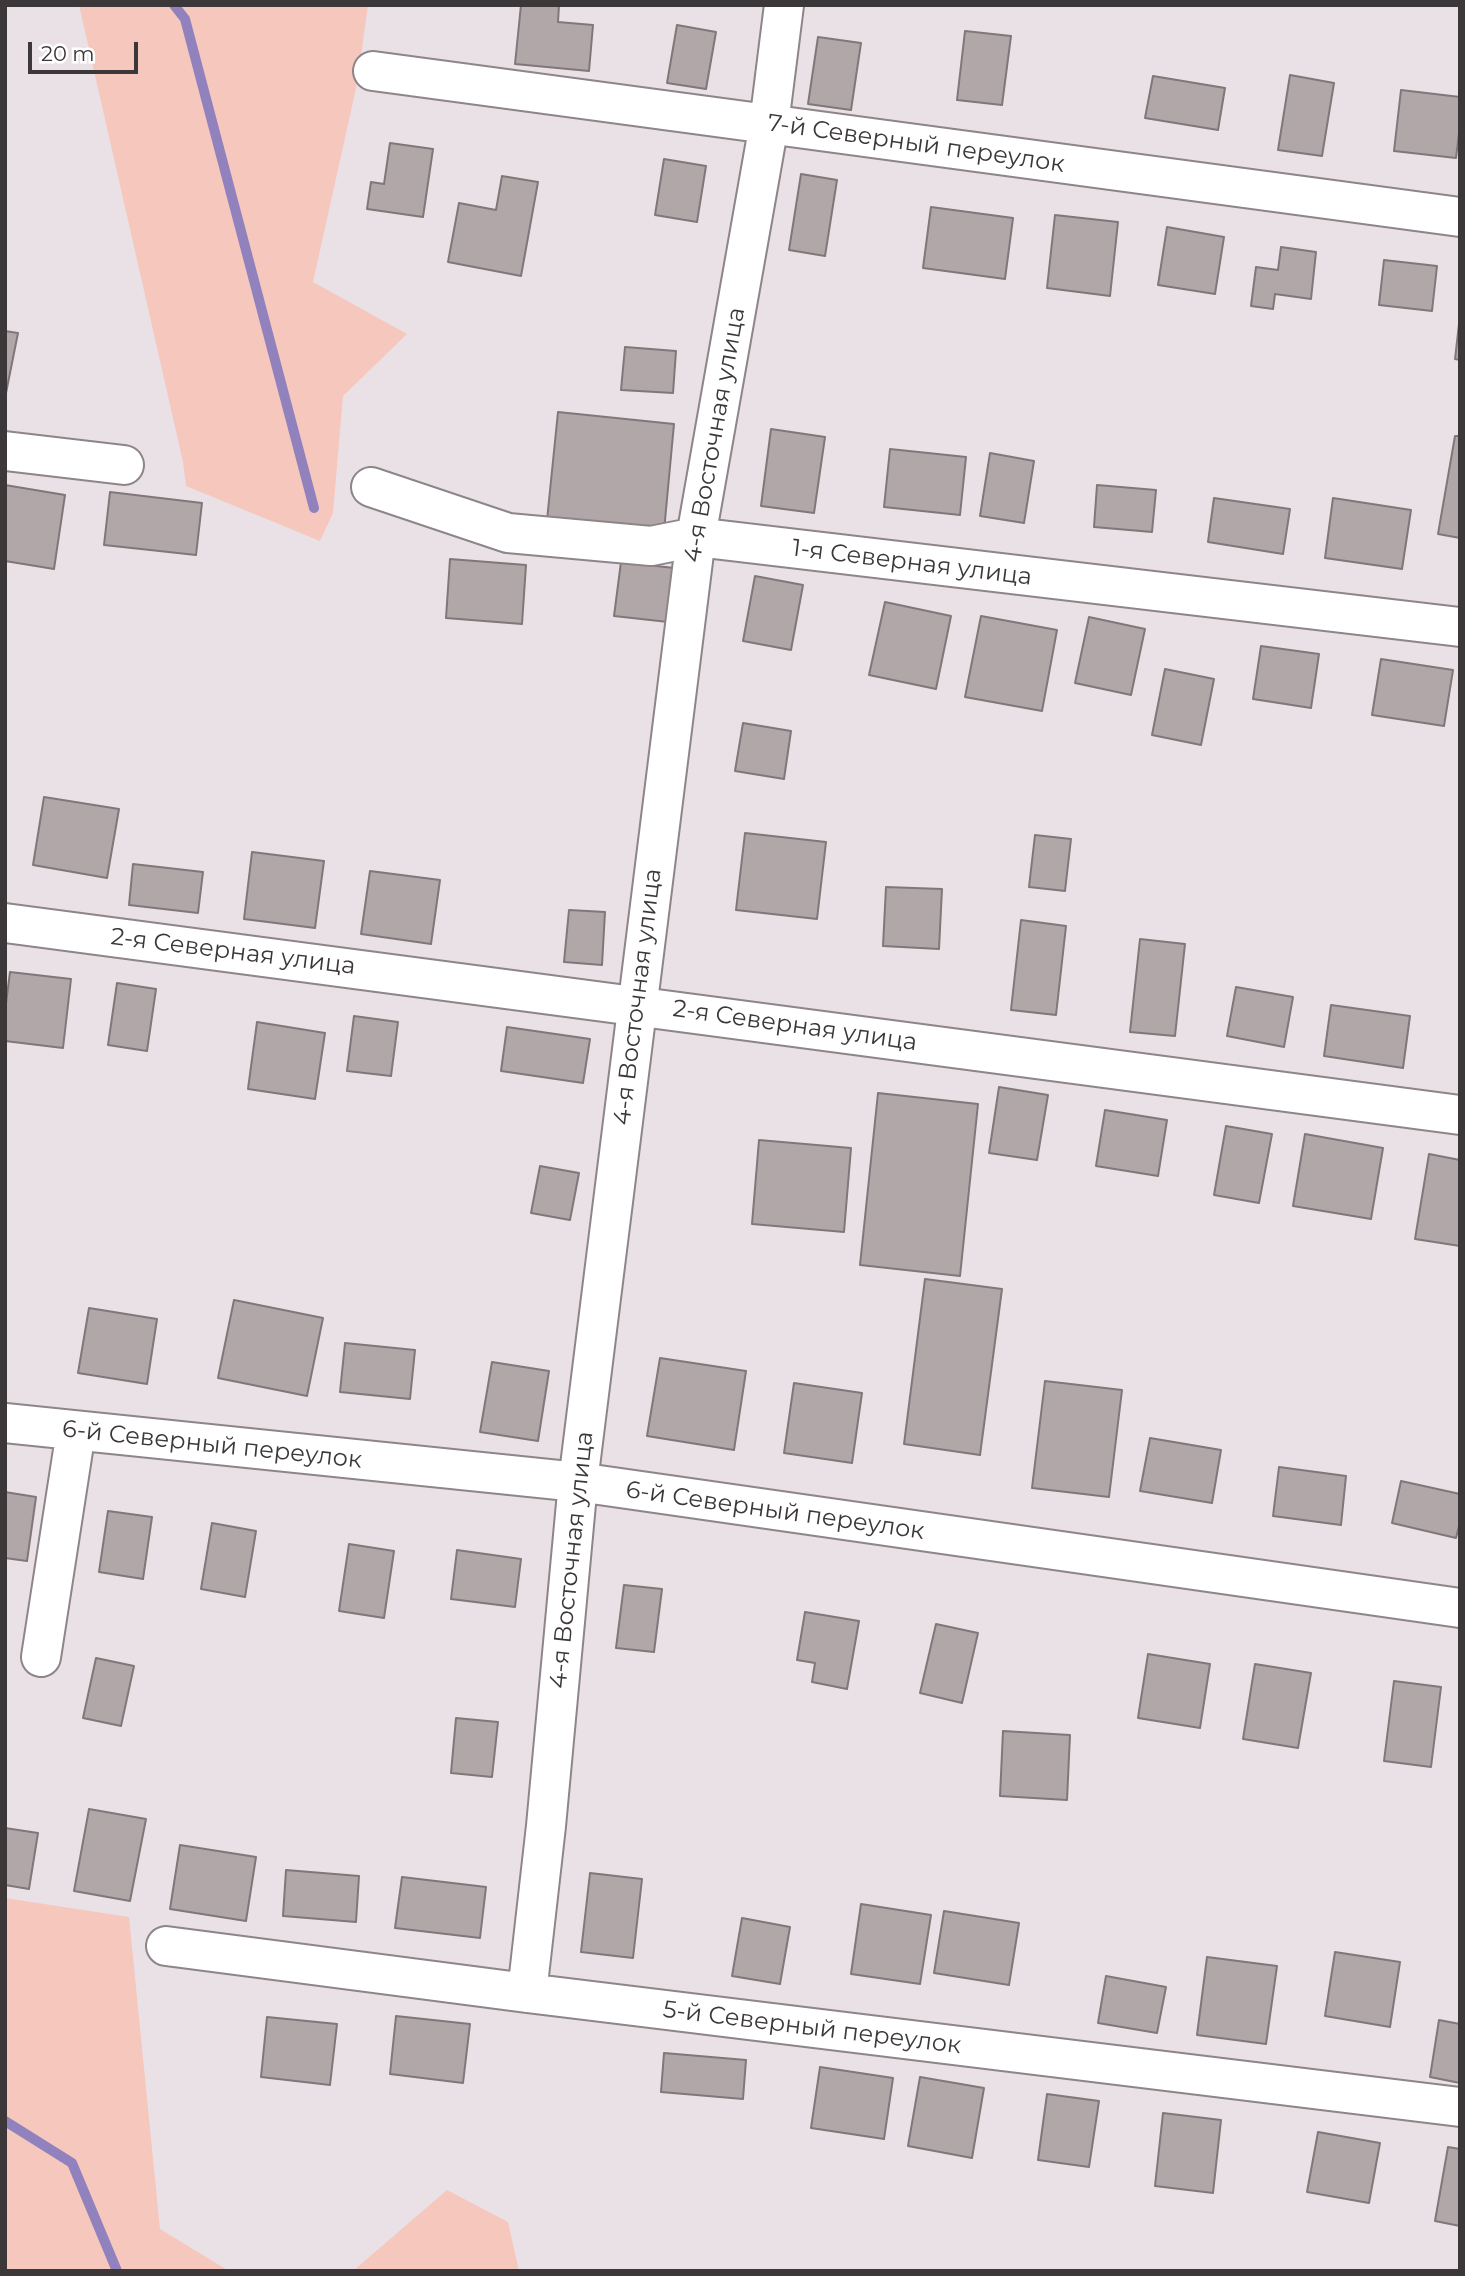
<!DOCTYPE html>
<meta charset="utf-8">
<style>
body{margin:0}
#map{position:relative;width:1465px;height:2276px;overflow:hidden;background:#eae1e6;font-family:Montserrat,sans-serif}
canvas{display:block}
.frame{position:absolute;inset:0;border:7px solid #3c383a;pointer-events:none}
.scale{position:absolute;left:28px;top:42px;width:110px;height:32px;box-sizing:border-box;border:4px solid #3c383a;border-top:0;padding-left:9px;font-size:21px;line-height:24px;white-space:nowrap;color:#3c383a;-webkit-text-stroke:5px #fff;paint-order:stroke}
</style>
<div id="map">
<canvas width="1465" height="2276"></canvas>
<div class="frame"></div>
<div class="scale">20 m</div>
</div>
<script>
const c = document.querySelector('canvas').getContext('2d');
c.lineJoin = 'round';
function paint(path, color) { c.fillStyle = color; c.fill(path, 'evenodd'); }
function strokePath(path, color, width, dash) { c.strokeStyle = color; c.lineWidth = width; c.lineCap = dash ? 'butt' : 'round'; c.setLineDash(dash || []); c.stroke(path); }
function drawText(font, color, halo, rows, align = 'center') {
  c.font = font + ' Montserrat,sans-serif'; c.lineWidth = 6; c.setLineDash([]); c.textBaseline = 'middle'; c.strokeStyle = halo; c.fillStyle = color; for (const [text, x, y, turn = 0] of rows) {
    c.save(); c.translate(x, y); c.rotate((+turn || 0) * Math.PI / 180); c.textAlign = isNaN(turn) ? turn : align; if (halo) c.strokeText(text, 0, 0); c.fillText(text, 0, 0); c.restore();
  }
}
paint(new Path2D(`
 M 79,5 L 368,5 L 357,84 L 313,282 L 407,334 L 343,396 L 333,513 L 320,541 L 186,486 L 183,462 Z
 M 5,1898 L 129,1917 L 160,2229 L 229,2271 L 5,2271 Z
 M 447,2190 L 508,2222 L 519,2271 L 353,2271 Z`), '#f6c7bd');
strokePath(new Path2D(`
 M 174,5 L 185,19 L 314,508
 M 5,2121 L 72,2163 L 117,2271`), '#9182be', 10);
const building = new Path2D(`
 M 521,5 L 559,5 L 558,22 L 593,25 L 589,71 L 515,64 Z
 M 677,25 L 716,32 L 706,89 L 667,83 Z
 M 965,31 L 1011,36 L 1002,105 L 957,100 Z
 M 818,37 L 861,43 L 851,110 L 808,104 Z
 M 1290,75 L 1334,83 L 1322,156 L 1278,150 Z
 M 1153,76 L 1225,88 L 1218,130 L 1145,118 Z
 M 1401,90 L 1460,97 L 1460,125 L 1456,158 L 1394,151 Z
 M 390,143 L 433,149 L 423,217 L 367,209 L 371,182 L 384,184 Z
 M 664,159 L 706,166 L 697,222 L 655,215 Z
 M 801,174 L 837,180 L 825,256 L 789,250 Z
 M 502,176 L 538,182 L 521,276 L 448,262 L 459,203 L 496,210 Z
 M 931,207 L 1013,218 L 1005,279 L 923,268 Z
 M 1055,215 L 1118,222 L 1110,296 L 1047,288 Z
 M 1167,227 L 1224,237 L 1215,294 L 1158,285 Z
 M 1281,247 L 1316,252 L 1311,299 L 1275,294 L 1273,309 L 1251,306 L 1256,267 L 1278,270 Z
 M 1384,260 L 1437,266 L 1432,311 L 1379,305 Z
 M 1460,315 L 1460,360 L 1455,359 Z
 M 5,331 L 18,333 L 5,398 Z
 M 625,347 L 676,351 L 673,393 L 621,390 Z
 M 558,412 L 674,424 L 664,531 L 547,520 Z
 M 771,429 L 825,437 L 814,513 L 761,506 Z
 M 1455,436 L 1460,436 L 1460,538 L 1438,534 Z
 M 890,449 L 966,457 L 960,515 L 884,507 Z
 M 990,453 L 1034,461 L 1024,523 L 980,516 Z
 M 5,485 L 65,495 L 54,569 L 5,561 Z
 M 1097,485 L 1156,490 L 1152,532 L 1094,527 Z
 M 110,492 L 202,503 L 196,555 L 104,545 Z
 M 1214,498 L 1290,509 L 1283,554 L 1208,542 Z
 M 1333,498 L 1411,510 L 1402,569 L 1325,558 Z
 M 450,559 L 526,565 L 522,624 L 446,618 Z
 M 621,562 L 674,568 L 668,622 L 614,616 Z
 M 755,576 L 803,585 L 791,650 L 743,641 Z
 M 885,602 L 951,616 L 936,689 L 869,675 Z
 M 981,616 L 1057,630 L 1042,711 L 965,697 Z
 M 1089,617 L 1145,629 L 1131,695 L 1075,683 Z
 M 1261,646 L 1319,654 L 1311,708 L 1253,699 Z
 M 1381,659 L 1453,670 L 1444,726 L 1372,715 Z
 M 1165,669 L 1214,679 L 1201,745 L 1152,735 Z
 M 743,723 L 791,731 L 784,779 L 735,771 Z
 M 44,797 L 119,809 L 107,878 L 33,865 Z
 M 745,833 L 826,842 L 817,919 L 736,910 Z
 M 1035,835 L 1071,839 L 1065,891 L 1029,887 Z
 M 252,852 L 324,861 L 315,928 L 244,919 Z
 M 133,864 L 203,872 L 198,913 L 129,905 Z
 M 370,871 L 440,880 L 431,944 L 361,934 Z
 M 886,887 L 942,889 L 939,949 L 883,946 Z
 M 569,910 L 605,912 L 602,965 L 564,962 Z
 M 1021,920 L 1066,926 L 1056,1015 L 1011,1010 Z
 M 1140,939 L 1185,944 L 1175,1036 L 1130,1032 Z
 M 10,972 L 71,979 L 63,1048 L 5,1041 L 5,1011 Z
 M 117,983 L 156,989 L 147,1051 L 108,1045 Z
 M 1236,987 L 1293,997 L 1284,1047 L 1227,1036 Z
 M 1331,1005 L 1410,1016 L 1403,1068 L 1324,1056 Z
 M 354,1016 L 398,1022 L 391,1076 L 347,1071 Z
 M 257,1022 L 325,1033 L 315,1099 L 248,1089 Z
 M 507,1027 L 590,1039 L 583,1083 L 501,1071 Z
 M 999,1087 L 1048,1095 L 1037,1160 L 989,1153 Z
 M 878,1093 L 978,1104 L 960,1276 L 860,1265 Z
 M 1105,1110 L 1167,1120 L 1158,1176 L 1096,1166 Z
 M 1226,1126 L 1272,1134 L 1259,1203 L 1214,1195 Z
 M 1305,1134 L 1383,1148 L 1371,1219 L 1293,1206 Z
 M 759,1140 L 851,1148 L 844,1232 L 752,1224 Z
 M 1429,1154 L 1460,1160 L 1460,1246 L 1415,1239 Z
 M 540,1166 L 579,1173 L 570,1220 L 531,1213 Z
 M 925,1279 L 1002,1289 L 980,1455 L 904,1444 Z
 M 234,1300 L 323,1318 L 307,1396 L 218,1378 Z
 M 89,1308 L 157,1319 L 147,1384 L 78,1373 Z
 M 345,1343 L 415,1350 L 410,1399 L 340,1392 Z
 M 660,1358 L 746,1371 L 734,1450 L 647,1436 Z
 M 492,1362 L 549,1371 L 538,1441 L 480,1432 Z
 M 1045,1381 L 1122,1390 L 1109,1497 L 1032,1488 Z
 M 794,1383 L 862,1393 L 852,1463 L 784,1453 Z
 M 1150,1438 L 1221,1450 L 1212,1503 L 1140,1491 Z
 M 1279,1467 L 1346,1476 L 1341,1525 L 1273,1516 Z
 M 1401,1481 L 1460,1494 L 1460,1522 L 1456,1538 L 1392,1523 Z
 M 5,1492 L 36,1497 L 27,1561 L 5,1558 Z
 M 108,1511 L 152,1517 L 143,1579 L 99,1572 Z
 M 212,1523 L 256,1531 L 245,1597 L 201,1589 Z
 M 349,1544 L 394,1551 L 384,1618 L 339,1611 Z
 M 457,1550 L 521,1559 L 515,1607 L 451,1599 Z
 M 624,1585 L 662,1589 L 654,1652 L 616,1648 Z
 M 805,1612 L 859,1621 L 847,1689 L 812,1682 L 815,1663 L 797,1660 Z
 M 936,1624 L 978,1633 L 962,1703 L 920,1693 Z
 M 1148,1654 L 1210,1664 L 1200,1728 L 1138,1718 Z
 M 96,1658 L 134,1666 L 121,1726 L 83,1718 Z
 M 1255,1664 L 1311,1673 L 1298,1748 L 1243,1739 Z
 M 1394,1681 L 1441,1687 L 1431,1767 L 1384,1761 Z
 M 456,1718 L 498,1722 L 492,1777 L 451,1773 Z
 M 1003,1731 L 1070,1735 L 1067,1800 L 1000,1796 Z
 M 89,1809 L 146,1819 L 130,1901 L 74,1891 Z
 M 5,1828 L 38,1833 L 29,1889 L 5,1885 Z
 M 180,1845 L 256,1857 L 246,1921 L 170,1909 Z
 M 286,1870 L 359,1876 L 356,1922 L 283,1916 Z
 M 590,1873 L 642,1879 L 633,1958 L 581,1952 Z
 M 402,1877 L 486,1887 L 480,1938 L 395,1928 Z
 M 861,1904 L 931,1915 L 920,1984 L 851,1974 Z
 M 944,1911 L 1019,1923 L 1009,1985 L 934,1973 Z
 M 742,1918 L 790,1927 L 780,1984 L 732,1976 Z
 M 1335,1952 L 1400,1962 L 1390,2027 L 1325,2016 Z
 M 1207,1957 L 1277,1966 L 1266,2044 L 1197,2035 Z
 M 1106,1976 L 1166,1987 L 1157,2033 L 1098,2023 Z
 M 396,2016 L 470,2024 L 463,2083 L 390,2074 Z
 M 267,2017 L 337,2024 L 330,2085 L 261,2077 Z
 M 1439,2020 L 1460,2024 L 1460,2083 L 1430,2077 Z
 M 664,2053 L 746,2060 L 743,2099 L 661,2092 Z
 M 820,2067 L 893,2078 L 884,2139 L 811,2128 Z
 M 920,2077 L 984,2088 L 972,2158 L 908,2146 Z
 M 1047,2094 L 1099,2101 L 1089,2167 L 1038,2160 Z
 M 1163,2113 L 1221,2120 L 1213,2193 L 1155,2186 Z
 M 1318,2132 L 1380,2143 L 1369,2203 L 1307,2192 Z
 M 1448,2147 L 1460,2149 L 1460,2226 L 1435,2221 Z`);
paint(building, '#b1a7a8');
strokePath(building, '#807779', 2);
const minor = new Path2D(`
 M 373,71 L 1460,217
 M 5,451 L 124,465
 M 371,487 L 508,533 L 651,546 L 696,537 L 1460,627
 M 5,923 L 1460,1115
 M 5,1423 L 578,1482 L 1460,1608
 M 41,1657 L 76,1431
 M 166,1946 L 527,1993 L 1460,2107
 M 527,1993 L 546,1826 L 578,1482 L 696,537 L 769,124 L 784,5`);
strokePath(minor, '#8d8589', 42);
strokePath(minor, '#fff', 38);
drawText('24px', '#3c383a', '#fff', [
 ["7-й Северный переулок",916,144,8],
 ["4-я Восточная улица",715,435,-80],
 ["1-я Северная улица",912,563,7],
 ["2-я Северная улица",233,952,7],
 ["4-я Восточная улица",638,997,-83],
 ["2-я Северная улица",795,1026,8],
 ["6-й Северный переулок",212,1445,6],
 ["6-й Северный переулок",775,1511,8],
 ["4-я Восточная улица",572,1560,-84],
 ["5-й Северный переулок",812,2028,7]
]);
</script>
